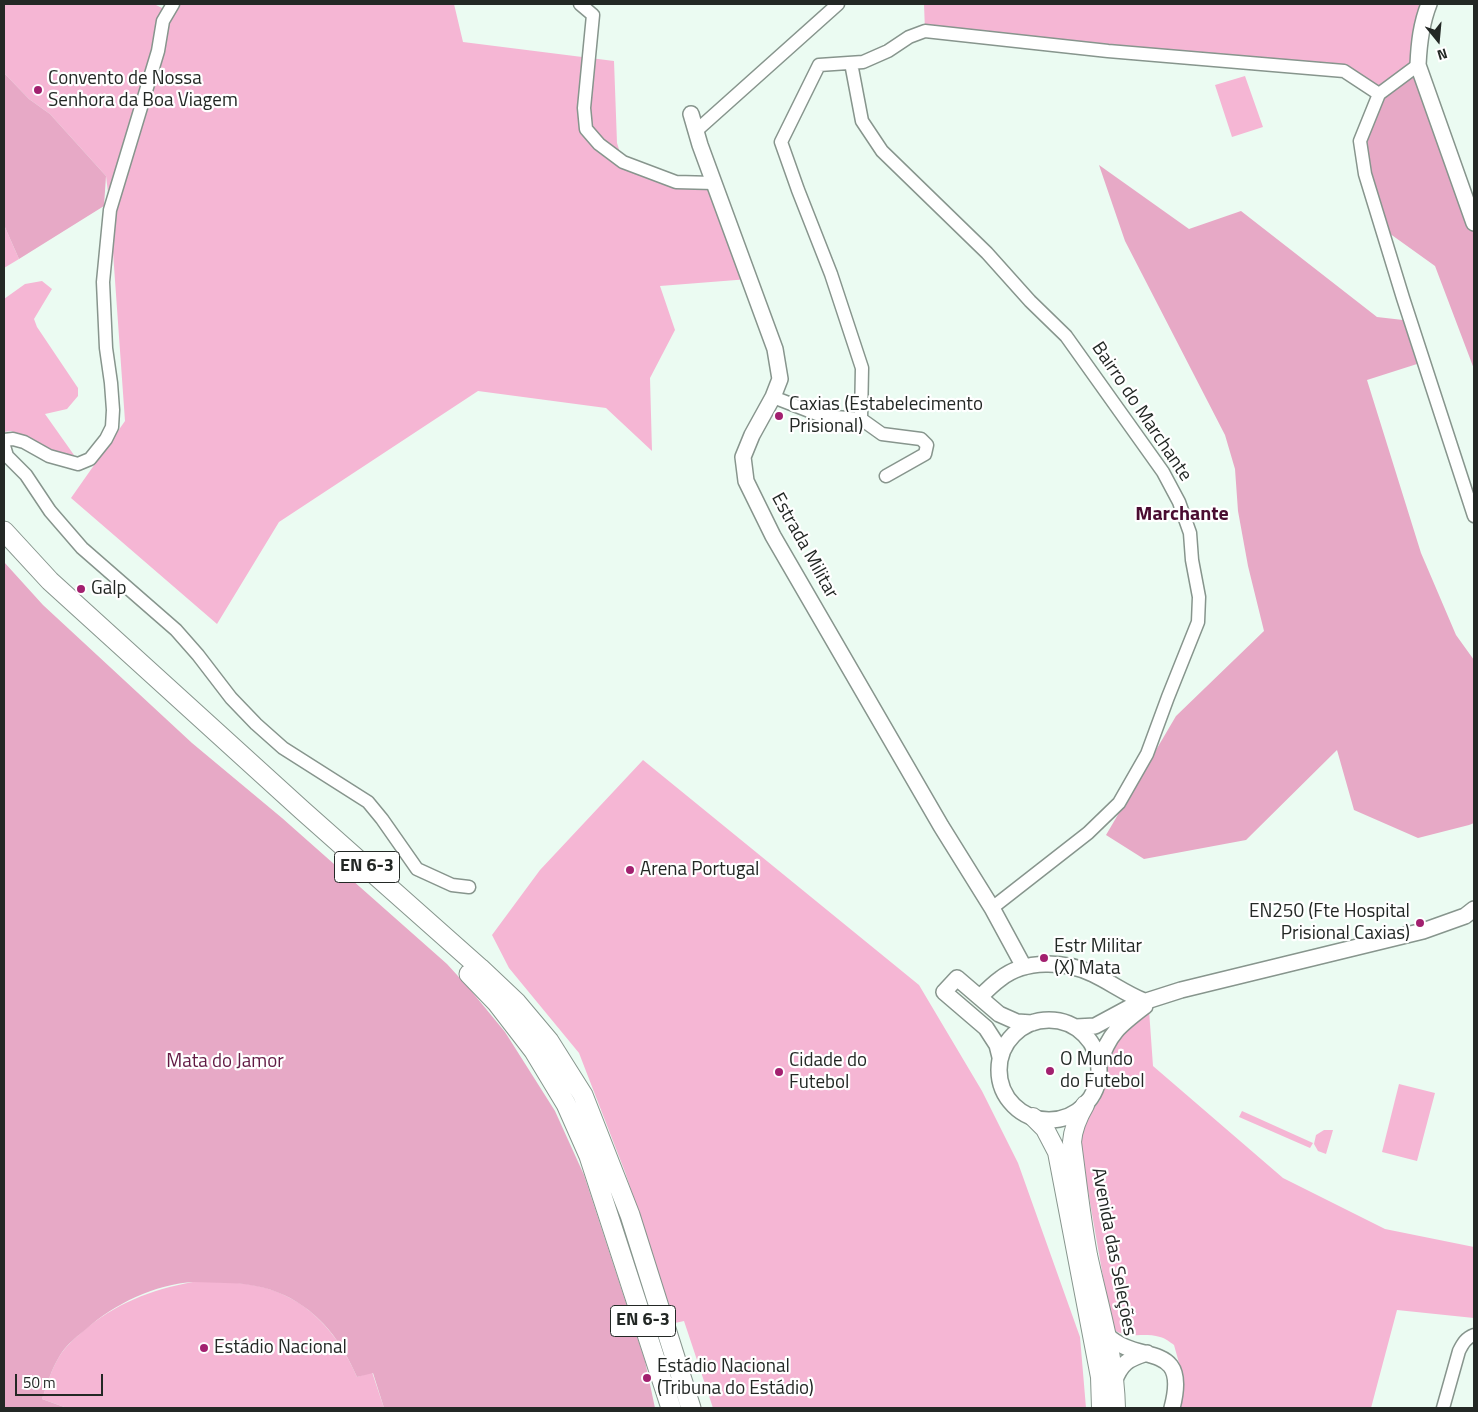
<!DOCTYPE html>
<meta charset="utf-8">
<style>
body{margin:0}
#map{position:relative;width:1478px;height:1412px;overflow:hidden;background:#ebfbf2;font-family:"Titillium Web",sans-serif}
canvas{display:block}
.frame{position:absolute;inset:0;border:5px solid #232825;pointer-events:none}
.north{position:absolute;left:1413px;top:15px;width:50px;height:50px;-webkit-text-stroke:4px #fff;paint-order:stroke;rotate:163deg;font-size:14px;font-weight:700;line-height:20px;text-align:center;color:#232825}
.north::after{content:'';display:block;margin:auto;width:18px;height:22px;background:#232825;clip-path:polygon(50% 0,100% 100%,50% 72%,0 100%)}
.scale{position:absolute;left:15px;top:1374px;width:88px;height:22px;box-sizing:border-box;border:2px solid #232825;border-top:0;padding-left:6px;font-size:15px;line-height:18px;white-space:nowrap;color:#232825;-webkit-text-stroke:4px #fff;paint-order:stroke}
</style>
<div id="map">
<canvas width="1478" height="1412"></canvas>
<div class="frame"></div>
<div class="north">N</div>
<div class="scale">50 m</div>
</div>
<script>
const c = document.querySelector('canvas').getContext('2d');
c.lineJoin = 'round';
function paint(path, color) { c.fillStyle = color; c.fill(path, 'evenodd'); }
function strokePath(path, color, width, dash) { c.strokeStyle = color; c.lineWidth = width; c.lineCap = dash ? 'butt' : 'round'; c.setLineDash(dash || []); c.stroke(path); }
function drawText(font, color, halo, rows, align = 'center') {
  c.font = font + ' "Titillium Web",sans-serif'; c.lineWidth = 4.5; c.setLineDash([]); c.textBaseline = 'middle'; c.strokeStyle = halo; c.fillStyle = color; for (const [text, x, y, turn = 0] of rows) {
    c.save(); c.translate(x, y); c.rotate((+turn || 0) * Math.PI / 180); c.textAlign = isNaN(turn) ? turn : align; if (halo) c.strokeText(text, 0, 0); c.fillText(text, 0, 0); c.restore();
  }
}
paint(new Path2D(`
 M 4,4 L 154,4 L 168,11 L 174,4 L 454,4 L 463,42 L 614,61 L 617,143 L 623,162 L 676,182 L 715,182 L 749,279 L 660,286 L 675,330 L 650,378 L 652,451 L 606,408 L 478,391 L 279,522 L 217,624 L 71,498 L 125,421 L 110,210 L 106,176 L 50,114 L 29,99 L 4,73 Z
 M 924,4 L 1429,4 L 1418,65 L 1379,94 L 1344,71 L 925,31 Z
 M 1245,76 L 1263,127 L 1232,137 L 1215,85 Z
 M 4,225 L 19,259 L 4,268 Z
 M 42,281 L 52,289 L 34,319 L 37,327 L 78,388 L 78,396 L 67,409 L 45,414 L 74,455 L 64,458 L 11,431 L 4,432 L 4,299 L 25,284 Z
 M 643,760 L 919,985 L 982,1091 L 1018,1163 L 1080,1337 L 1086,1408 L 713,1408 L 684,1321 L 675,1323 L 625,1172 L 579,1053 L 509,968 L 492,935 L 540,870 Z
 M 1149,1010 L 1153,1066 L 1283,1178 L 1385,1229 L 1474,1247 L 1474,1318 L 1397,1310 L 1371,1408 L 1177,1408 L 1184,1381 L 1174,1345 C 1170,1342 1165,1338 1160,1337 C 1144,1332 1125,1340 1112,1328 L 1078,1134 L 1088,1116 L 1100,1100 L 1105,1078 L 1106,1057 L 1110,1043 Z
 M 1399,1084 L 1435,1093 L 1417,1161 L 1382,1152 Z
 M 1242,1111 L 1313,1143 L 1310,1148 L 1239,1117 Z
 M 1324,1130 L 1333,1130 L 1326,1154 L 1318,1151 L 1314,1144 L 1316,1135 Z
 M 193,1282 C 214,1282 237,1281 258,1286 C 307,1297 338,1333 357,1377 L 372,1372 L 384,1408 L 67,1408 L 42,1399 C 47,1385 51,1370 59,1357 C 65,1347 74,1339 82,1332 C 116,1303 150,1290 193,1282 Z`), '#f5b6d4');
paint(new Path2D(`
 M 1418,65 L 1474,230 L 1474,369 L 1435,266 L 1382,228 L 1360,141 L 1379,94 Z
 M 4,73 L 29,99 L 50,114 L 106,176 L 104,206 L 19,259 L 4,225 Z
 M 1099,165 L 1189,229 L 1241,211 L 1377,317 L 1403,320 L 1417,364 L 1367,380 L 1421,553 L 1456,635 L 1474,660 L 1474,823 L 1469,825 L 1418,838 L 1354,810 L 1337,750 L 1246,840 L 1144,859 L 1106,835 L 1176,716 L 1264,631 L 1248,566 L 1238,511 L 1235,469 L 1225,435 L 1125,241 Z
 M 4,562 L 43,605 L 192,743 L 282,818 L 447,964 L 468,987 L 505,1032 L 555,1111 L 584,1175 L 645,1361 L 655,1408 L 384,1408 L 373,1373 L 357,1377 C 342,1342 320,1312 284,1295 C 265,1286 244,1283 225,1283 C 215,1283 204,1282 194,1282 C 155,1284 114,1304 85,1330 C 75,1338 65,1346 59,1357 C 51,1370 47,1385 42,1399 L 67,1408 L 4,1408 Z`), '#e7a9c6');
const minor = new Path2D(`
 M 580,4 L 593,15 L 584,108 L 586,129 L 599,144 L 623,162 L 676,182 L 714,183
 M 851,63 L 862,121 L 882,151 L 987,253 L 1030,301 L 1066,336 L 1163,472 L 1179,502 L 1190,533 L 1192,560 L 1199,597 L 1198,622 L 1168,697 L 1147,754 L 1119,803 L 1088,833 L 992,908
 M 1418,65 L 1379,94 L 1360,141 L 1365,174 L 1403,298 L 1474,516
 M 696,131 L 838,4
 M 773,397 L 822,416 L 861,419 L 882,434 L 921,439 L 927,445 L 925,454 L 886,476
 M 861,419 L 862,368 L 831,274 L 798,190 L 781,142 L 819,65 L 863,62 L 888,51 L 909,37 L 925,31 L 1108,51 L 1344,71 L 1379,94
 M 4,440 L 13,439 L 24,442 L 49,456 L 78,464 L 90,459 L 106,439 L 112,427 L 113,410 L 111,383 L 106,348 L 103,282 L 110,210 L 158,51 L 163,21 L 173,4
 M 4,446 L 7,456 L 26,475 L 50,511 L 82,548 L 176,630 L 198,655 L 231,698 L 256,724 L 283,748 L 368,802 L 382,819 L 417,869 L 452,885 L 469,887
 M 1443,1408 L 1459,1351 C 1463,1343 1466,1338 1474,1335`);
const tertiary = new Path2D(`
 M 1429,4 C 1421,24 1419,43 1418,65 L 1474,223
 M 691,114 L 700,145 L 775,349 L 780,379 L 773,397 L 752,435 L 743,457 L 746,481 L 773,536 L 941,826 L 992,908 L 1024,967
 M 980,997 C 986,991 993,984 1000,979 C 1025,959 1065,961 1093,974 C 1110,982 1126,994 1144,1001
 M999 1070a50 50 0 1 1 100 0a50 50 0 1 1-100 0Z
 M 1076,1027 L 1095,1026 L 1134,1005 L 1181,990 L 1423,931 L 1465,916 L 1474,909
 M 1000,1057 L 997,1045 L 986,1028 L 944,992 L 957,978 L 999,1014 L 1017,1022 L 1032,1023
 M 1099,1064 C 1109,1033 1120,1025 1145,1006
 M 1107,1335 C 1138,1366 1190,1339 1172,1408
 M 1114,1382 C 1121,1363 1128,1359 1147,1353`);
const secondary = new Path2D(`
 M 1085,1105 C 1078,1117 1073,1128 1072,1142 C 1077,1179 1081,1218 1088,1255 C 1099,1306 1115,1356 1116,1408
 M 1033,1117 L 1045,1129 L 1057,1152 L 1100,1377 L 1101,1408`);
const primary = new Path2D(`
 M 4,531 L 50,581 L 302,810 L 480,968 L 517,1003 L 549,1041 L 583,1095 L 630,1215 L 691,1408
 M 469,974 L 497,1003 L 534,1051 L 566,1104 L 589,1156 L 671,1408`);
strokePath(minor, '#87958d', 15);
strokePath(tertiary, '#87958d', 18);
strokePath(secondary, '#87958d', 20);
strokePath(primary, '#87958d', 21);
strokePath(minor, '#fff', 12);
strokePath(tertiary, '#fff', 15);
strokePath(secondary, '#fff', 18);
strokePath(primary, '#fff', 19);
for (const [x, y, r, color] of [
 [38,90,5,"#a2206f"],
 [779,416,5,"#a2206f"],
 [81,589,5,"#a2206f"],
 [630,870,5,"#a2206f"],
 [1420,923,5,"#a2206f"],
 [1044,958,5,"#a2206f"],
 [1050,1071,5,"#a2206f"],
 [779,1072,5,"#a2206f"],
 [204,1348,5,"#a2206f"],
 [647,1378,5,"#a2206f"]
]) { const dot = new Path2D(); dot.arc(x, y, r, 0, 2 * Math.PI); c.fillStyle = color; c.fill(dot); strokePath(dot, '#fff', 2); }
for (const [x, y, w] of [
 [367,867,65],
 [643,1321,65]
]) { const box = new Path2D(); box.roundRect(x - w / 2, y - 15.5, w, 31, 4); c.fillStyle = '#fff'; c.fill(box); strokePath(box, '#232825', 1); }
drawText('bold 18px', '#232825', null, [
 ["EN 6-3",367,867],
 ["EN 6-3",643,1321]
]);
drawText('19px', '#232825', '#fff', [
 ["Convento de Nossa",48,79],
 ["Senhora da Boa Viagem",48,101],
 ["Caxias (Estabelecimento",789,405],
 ["Prisional)",789,427],
 ["Galp",91,589],
 ["Arena Portugal",640,870],
 ["EN250 (Fte Hospital",1410,912,"right"],
 ["Prisional Caxias)",1410,934,"right"],
 ["Estr Militar",1054,947],
 ["(X) Mata",1054,969],
 ["O Mundo",1060,1060],
 ["do Futebol",1060,1082],
 ["Cidade do",789,1061],
 ["Futebol",789,1083],
 ["Estádio Nacional",214,1348],
 ["Estádio Nacional",657,1367],
 ["(Tribuna do Estádio)",657,1389]
], 'left');
drawText('19px', '#232825', '#fff', [
 ["Bairro do Marchante",1141,412,56],
 ["Estrada Militar",804,546,61],
 ["Avenida das Seleções",1113,1252,79]
]);
drawText('19px', '#611943', '#fff', [
 ["Mata do Jamor",225,1062]
]);
drawText('bold 20px', '#4a0c31', '#fff', [
 ["Marchante",1182,515]
]);
</script>
